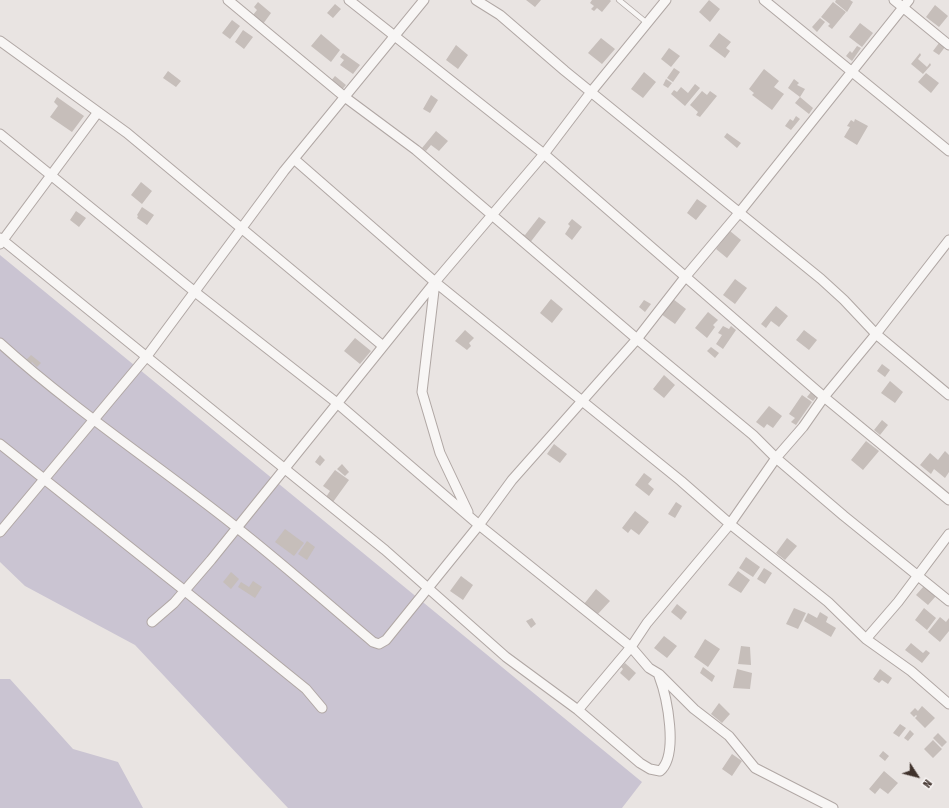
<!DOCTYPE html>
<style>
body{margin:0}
#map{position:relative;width:949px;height:808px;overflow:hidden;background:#e9e4e2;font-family:"Fira Sans Condensed",sans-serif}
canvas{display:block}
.north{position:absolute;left:897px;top:756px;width:40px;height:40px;-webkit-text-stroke:3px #f7f3f2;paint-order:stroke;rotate:126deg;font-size:11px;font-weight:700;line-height:16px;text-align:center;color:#40322c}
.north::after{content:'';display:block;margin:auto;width:14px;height:18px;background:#40322c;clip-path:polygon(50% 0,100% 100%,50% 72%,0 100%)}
</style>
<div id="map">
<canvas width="949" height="808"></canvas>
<div class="north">N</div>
</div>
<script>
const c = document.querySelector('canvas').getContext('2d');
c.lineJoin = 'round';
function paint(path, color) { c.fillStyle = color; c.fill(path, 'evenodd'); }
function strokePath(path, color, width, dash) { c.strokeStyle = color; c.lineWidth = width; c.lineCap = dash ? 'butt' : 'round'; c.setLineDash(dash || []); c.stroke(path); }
paint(new Path2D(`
 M 0,255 L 642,782 L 622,808 L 288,808 L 135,645 L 25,586 L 0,562 Z
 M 0,679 L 10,679 L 73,749 L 118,762 L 143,808 L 0,808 Z`), '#cac4d2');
paint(new Path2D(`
 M 526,0 L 541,0 L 535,7 Z
 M 592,0 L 610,0 L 611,1 L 602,12 L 597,8 L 594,11 L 591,9 L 594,6 L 590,3 Z
 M 709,0 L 720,9 L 710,22 L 699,12 Z
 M 836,0 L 850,0 L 853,2 L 847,12 L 835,2 Z
 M 258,2 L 271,13 L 263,24 L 253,15 L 257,10 L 254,7 Z
 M 833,2 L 846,12 L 832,29 L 828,26 L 830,24 L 821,17 Z
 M 335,4 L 341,9 L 333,18 L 327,13 Z
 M 935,5 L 948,16 L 939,27 L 926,17 Z
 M 820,18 L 825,22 L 817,32 L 812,27 Z
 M 232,20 L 240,26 L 230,39 L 222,33 Z
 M 860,23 L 873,33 L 862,47 L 849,37 Z
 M 243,30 L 253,37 L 244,49 L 235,42 Z
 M 719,33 L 731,42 L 726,48 L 730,51 L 725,58 L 709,46 Z
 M 321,34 L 340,50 L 331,62 L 311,46 Z
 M 601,38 L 615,49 L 602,64 L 588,53 Z
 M 939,43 L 945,47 L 939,55 L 933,51 Z
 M 456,45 L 468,55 L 458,69 L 446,60 Z
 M 857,46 L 861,48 L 852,61 L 846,56 L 850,51 L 852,53 Z
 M 669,48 L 680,56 L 671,67 L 661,59 Z
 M 343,53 L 360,65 L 353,74 L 340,65 L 344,60 L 340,57 Z
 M 920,53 L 921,55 L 918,59 L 927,67 L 930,63 L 931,65 L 923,74 L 911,64 Z
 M 674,68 L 680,72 L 673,82 L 667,78 Z
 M 764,69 L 779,81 L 774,87 L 784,94 L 772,110 L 752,95 L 754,93 L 749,89 Z
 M 168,71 L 181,81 L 176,87 L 163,78 Z
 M 644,72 L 656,82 L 643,98 L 631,89 Z
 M 926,73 L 939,83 L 931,93 L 918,82 Z
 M 335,76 L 346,85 L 341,91 L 330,82 Z
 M 666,79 L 672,83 L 668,88 L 663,85 Z
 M 794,79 L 799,83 L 797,85 L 805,89 L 800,97 L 788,88 Z
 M 695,84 L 700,88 L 685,106 L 671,94 L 674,90 L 677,92 L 681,87 L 688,93 Z
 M 702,91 L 707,95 L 710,91 L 717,96 L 700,117 L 696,115 L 698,112 L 690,105 Z
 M 431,95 L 438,100 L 430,113 L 423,109 Z
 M 57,97 L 84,116 L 72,132 L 50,117 L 58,106 L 54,102 Z
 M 800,97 L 813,108 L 809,114 L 795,103 Z
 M 796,116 L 800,119 L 791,130 L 785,126 L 790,119 L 793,121 Z
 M 855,119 L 868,126 L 857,145 L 844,137 L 850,127 L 847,126 L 851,120 L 854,122 Z
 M 436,131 L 448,141 L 439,151 L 431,145 L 426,151 L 422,148 Z
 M 727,133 L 741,143 L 737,148 L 724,137 Z
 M 141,182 L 152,191 L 142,204 L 131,195 Z
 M 697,199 L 707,206 L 696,220 L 687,213 Z
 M 142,207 L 154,215 L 147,225 L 137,218 L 138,216 L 137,215 Z
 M 76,211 L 86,218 L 79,227 L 70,220 Z
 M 539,217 L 546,222 L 529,244 L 520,237 L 523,234 L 525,235 Z
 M 572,219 L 582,227 L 572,240 L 565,234 L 570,226 L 568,224 Z
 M 730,231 L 741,240 L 727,258 L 716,249 Z
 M 735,279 L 747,288 L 735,304 L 723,295 Z
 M 551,299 L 563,309 L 552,323 L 540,313 Z
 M 673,299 L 686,309 L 675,324 L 661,314 Z
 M 644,300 L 651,304 L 645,312 L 639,307 Z
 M 776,306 L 788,316 L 779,327 L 771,321 L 766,328 L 761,324 Z
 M 708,312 L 718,320 L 713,325 L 715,327 L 707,338 L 695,328 Z
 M 723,326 L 729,329 L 731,326 L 736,330 L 723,349 L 716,344 L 722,335 L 718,333 Z
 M 465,330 L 474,338 L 469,343 L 471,346 L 467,350 L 455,341 Z
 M 804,330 L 817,340 L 809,350 L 796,340 Z
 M 355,338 L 371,351 L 360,364 L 344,351 Z
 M 711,347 L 719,353 L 715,358 L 707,351 Z
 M 31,355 L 41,363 L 37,367 L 32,362 L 29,366 L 24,362 Z
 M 882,364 L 890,370 L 885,377 L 877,371 Z
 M 664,375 L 675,385 L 664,398 L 653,389 Z
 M 890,381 L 903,392 L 895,403 L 881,393 Z
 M 811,392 L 817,396 L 813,401 L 807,397 Z
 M 802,395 L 812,402 L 796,425 L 791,422 L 795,418 L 789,414 Z
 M 769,406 L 782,416 L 773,428 L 767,424 L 764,428 L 756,422 Z
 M 882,420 L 888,425 L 880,435 L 874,430 Z
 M 866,441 L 879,451 L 863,470 L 851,460 Z
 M 554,444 L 567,454 L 560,463 L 547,454 Z
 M 945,451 L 949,455 L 949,472 L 945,478 L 934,469 L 931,474 L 920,465 L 930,453 L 938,460 Z
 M 320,455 L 325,460 L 320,466 L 315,462 Z
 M 342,464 L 349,472 L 345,476 L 337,469 Z
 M 335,470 L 349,480 L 333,502 L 326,497 L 330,491 L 323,486 Z
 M 644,473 L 652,479 L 648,484 L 654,489 L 649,496 L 635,485 Z
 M 676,502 L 682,506 L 675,518 L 668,514 Z
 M 635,511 L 649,522 L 639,535 L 631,529 L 628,533 L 622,528 Z
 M 285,529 L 304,543 L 294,556 L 275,542 Z
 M 787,538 L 797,546 L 785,560 L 776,553 Z
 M 307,541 L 315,547 L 307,560 L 298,554 Z
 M 746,557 L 760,567 L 753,577 L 739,568 Z
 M 764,568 L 772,573 L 765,584 L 757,579 Z
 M 738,571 L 750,580 L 741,593 L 728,585 Z
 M 231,572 L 239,579 L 231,589 L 223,582 Z
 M 461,576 L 473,585 L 463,600 L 450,591 Z
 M 253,581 L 262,587 L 255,598 L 238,587 L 241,582 L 249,587 Z
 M 924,586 L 936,596 L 928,605 L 916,595 Z
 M 596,589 L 610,601 L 597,615 L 584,604 Z
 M 677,604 L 687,612 L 681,620 L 671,612 Z
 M 794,608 L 806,613 L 798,629 L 786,624 Z
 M 924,608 L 936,618 L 927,630 L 915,620 Z
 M 820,612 L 828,617 L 826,622 L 836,628 L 831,637 L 804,621 L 808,613 L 817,618 Z
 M 940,617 L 946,622 L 949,618 L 949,631 L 940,642 L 928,632 Z
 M 532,618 L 536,624 L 531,628 L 526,621 Z
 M 664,636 L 677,646 L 667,658 L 654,648 Z
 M 705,639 L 720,649 L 708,667 L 694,657 Z
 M 911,643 L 923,653 L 926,650 L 930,653 L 922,663 L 905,650 Z
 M 741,646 L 750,647 L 751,665 L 738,664 Z
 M 625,663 L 636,673 L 629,681 L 620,673 L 623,669 L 621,667 Z
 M 703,667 L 715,676 L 712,682 L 700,673 Z
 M 737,669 L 752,673 L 750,689 L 733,688 Z
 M 880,669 L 892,678 L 888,684 L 882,680 L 879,683 L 873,679 Z
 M 719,703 L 730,714 L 722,723 L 711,714 Z
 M 922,706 L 935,718 L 925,728 L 915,718 L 917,716 L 916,715 L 914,717 L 910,713 L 915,708 L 918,711 Z
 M 900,724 L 906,728 L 899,737 L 893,733 Z
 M 910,730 L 914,734 L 908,741 L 904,738 Z
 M 938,733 L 947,742 L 942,747 L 933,738 Z
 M 933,740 L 942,749 L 933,758 L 924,749 Z
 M 883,751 L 889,756 L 885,761 L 879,756 Z
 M 732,754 L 742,761 L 732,776 L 722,769 Z
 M 884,771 L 898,783 L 888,794 L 880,788 L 875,794 L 869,789 Z`), '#c6beba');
const service = new Path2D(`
 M 619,0 L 647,23`);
const minor = new Path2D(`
 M 228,0 L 346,98 L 416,150 L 637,339 L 753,435 L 776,458 L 844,516 L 949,601
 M 349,0 L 544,154 L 824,397 L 949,500
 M 476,0 L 500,15 L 565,71 L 821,279 L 844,300 L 876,334 L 949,395
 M 764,0 L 949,151
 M 894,0 L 949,45
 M 0,41 L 127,133 L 383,346
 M 0,134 L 195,292 L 337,403 L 479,525 L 631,647 L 649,668 L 659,674 L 694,709 L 729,736 L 755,768 L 833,808
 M 294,159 L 435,282 L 681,481 L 730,524 L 828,602 L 866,639 L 911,671 L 949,704
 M 0,238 L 385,550 L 506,657 L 578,710 L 640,763 L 650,769 L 660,771 C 679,755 667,697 659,676
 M 0,244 L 98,112
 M 0,343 C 74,410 158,465 236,527 C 283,564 328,604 373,642 L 379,644 L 386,640 L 479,525 L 512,480 L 637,339 L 686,276 L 739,213 L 909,0
 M 0,444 L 185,591 L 306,689 L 322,708
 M 468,512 L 440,453 L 422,392 L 435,282 L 544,154 L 591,92 L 666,0
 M 0,532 L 147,356 L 284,171 L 424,0
 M 152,622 L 174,603 L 211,560 L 435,282
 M 866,639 L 898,602 L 949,534
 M 578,710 L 631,647 L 647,623 L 730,524 L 776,458 L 803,427 L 824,397 L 876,334 L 949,240`);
strokePath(service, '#b0a7a4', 6);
strokePath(minor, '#b0a7a4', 11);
strokePath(service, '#f8f6f5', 4.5);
strokePath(minor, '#f8f6f5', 9);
</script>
